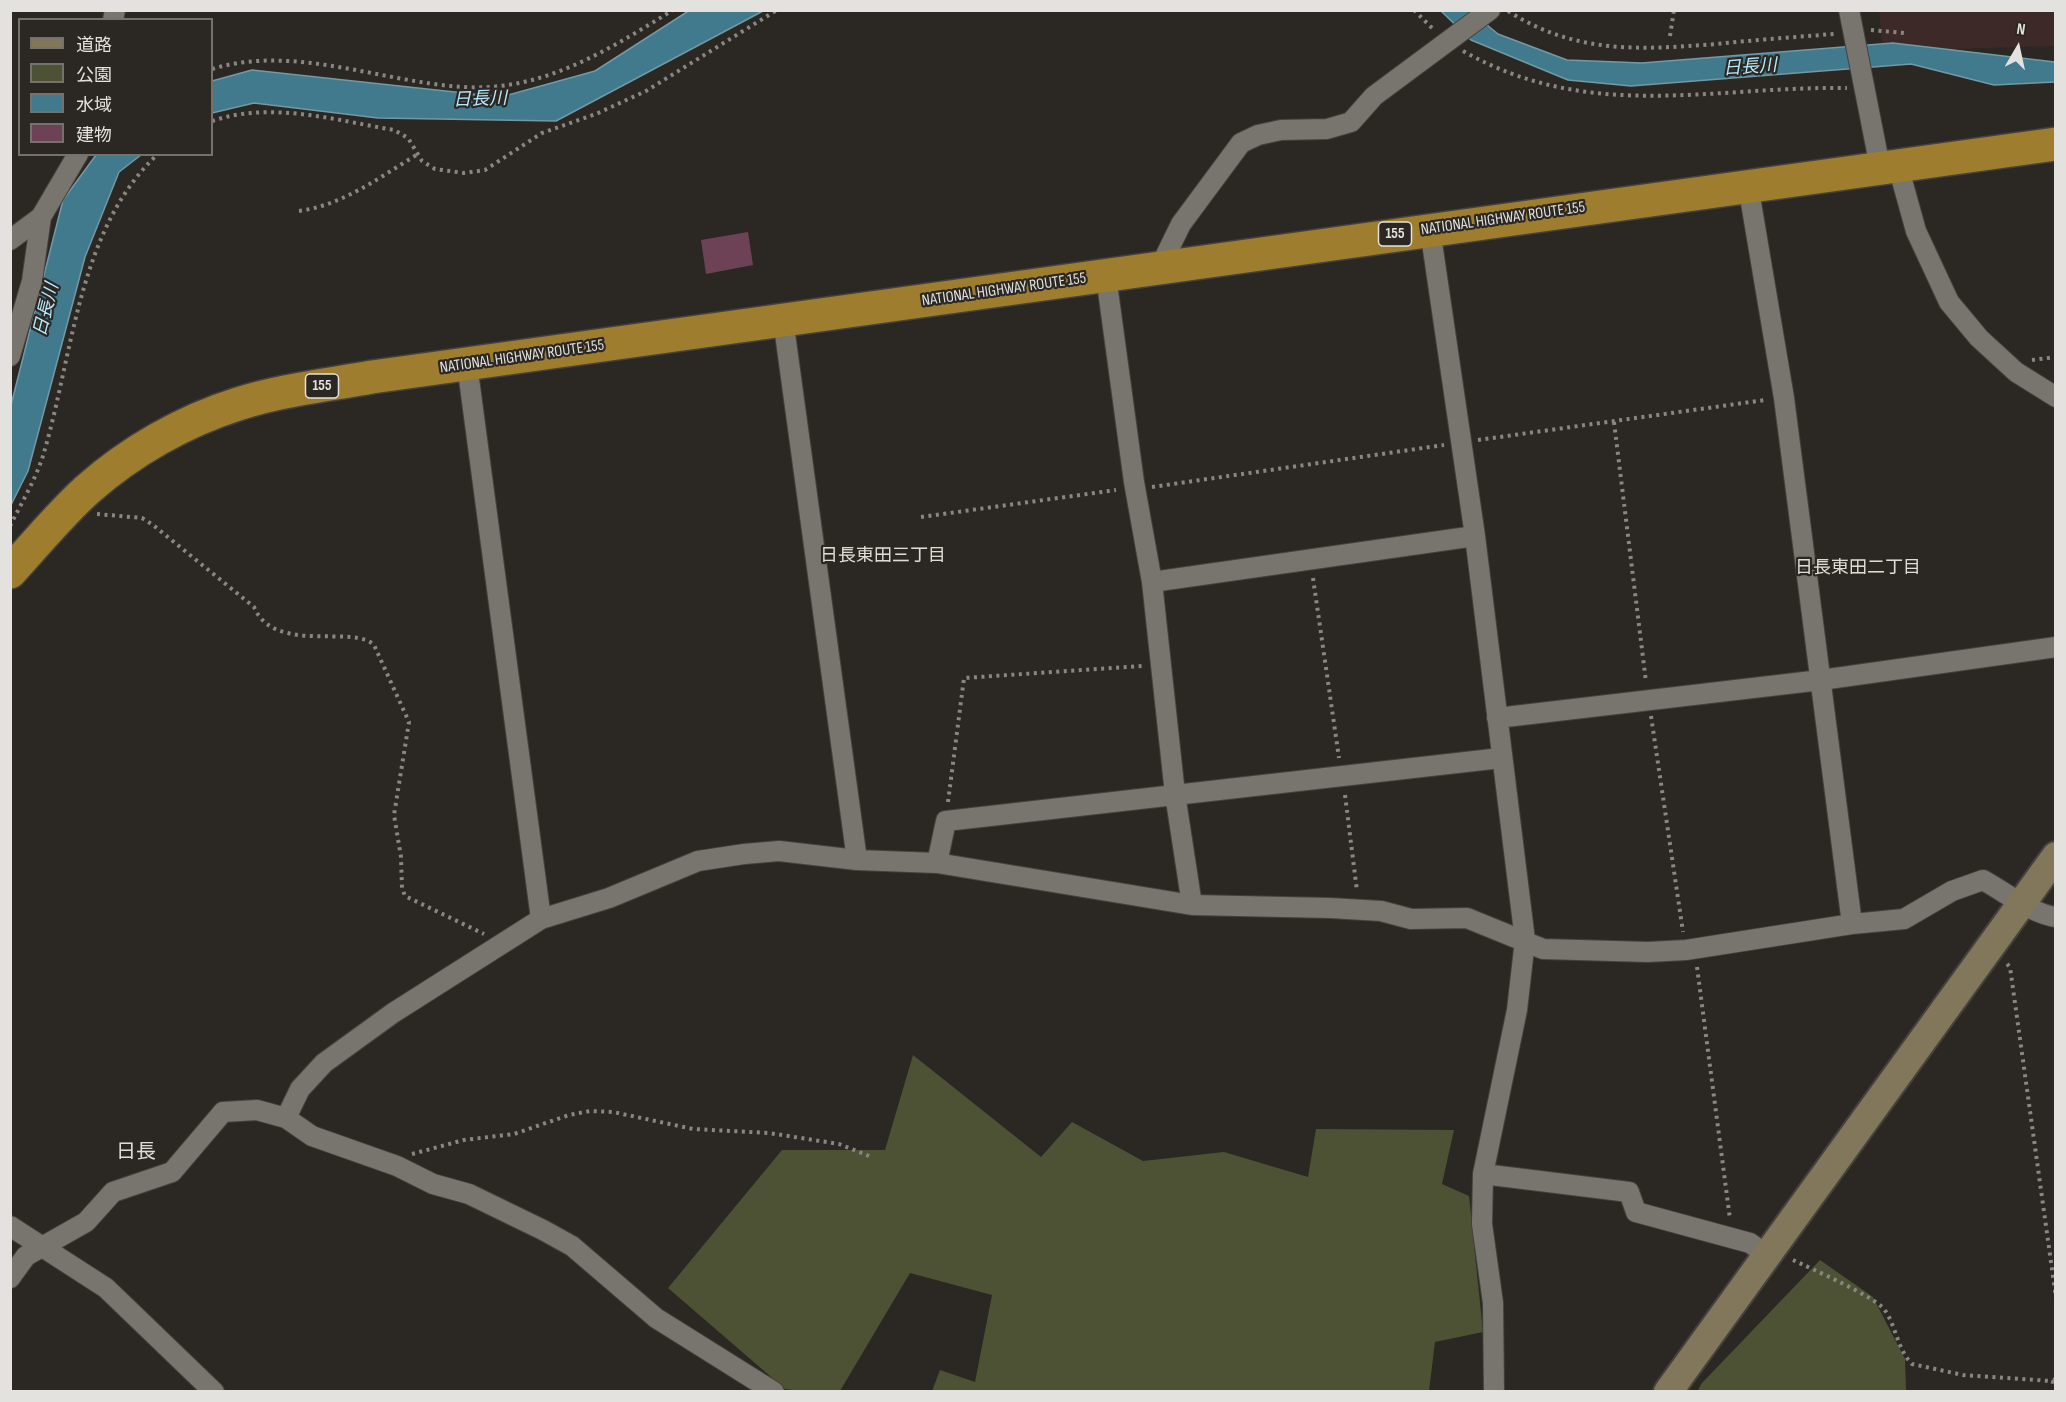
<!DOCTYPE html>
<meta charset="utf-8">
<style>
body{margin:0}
#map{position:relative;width:2066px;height:1402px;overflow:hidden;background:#2b2722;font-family:"Sofia Sans Condensed","Noto Sans JP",sans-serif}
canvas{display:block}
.frame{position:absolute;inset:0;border:12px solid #e4e2de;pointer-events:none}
.legend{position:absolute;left:18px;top:18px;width:195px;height:138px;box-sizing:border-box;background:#2b2722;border:2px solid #75726d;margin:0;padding:8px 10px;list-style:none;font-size:18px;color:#e4e2de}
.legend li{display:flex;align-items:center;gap:12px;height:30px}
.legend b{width:30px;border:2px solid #75726d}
.north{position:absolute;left:1988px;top:18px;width:60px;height:60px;-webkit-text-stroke:4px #2b2722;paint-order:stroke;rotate:9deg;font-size:16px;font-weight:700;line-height:24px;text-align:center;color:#e4e2de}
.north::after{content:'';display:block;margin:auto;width:21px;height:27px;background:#e4e2de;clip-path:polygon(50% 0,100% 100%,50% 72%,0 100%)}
</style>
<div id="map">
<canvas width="2066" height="1402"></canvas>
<div class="frame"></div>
<ul class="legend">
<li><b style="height:8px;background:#83775b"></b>道路</li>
<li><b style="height:16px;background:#4d5234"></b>公園</li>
<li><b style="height:16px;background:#427a8d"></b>水域</li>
<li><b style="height:16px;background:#6e4256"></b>建物</li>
</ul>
<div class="north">N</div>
</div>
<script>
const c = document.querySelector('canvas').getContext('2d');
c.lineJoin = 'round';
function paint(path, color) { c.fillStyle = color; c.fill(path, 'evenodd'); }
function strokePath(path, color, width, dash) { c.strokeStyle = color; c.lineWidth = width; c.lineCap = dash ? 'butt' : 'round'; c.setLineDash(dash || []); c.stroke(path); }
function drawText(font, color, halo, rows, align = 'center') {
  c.font = font + ' "Sofia Sans Condensed","Noto Sans JP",sans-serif'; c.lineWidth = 4.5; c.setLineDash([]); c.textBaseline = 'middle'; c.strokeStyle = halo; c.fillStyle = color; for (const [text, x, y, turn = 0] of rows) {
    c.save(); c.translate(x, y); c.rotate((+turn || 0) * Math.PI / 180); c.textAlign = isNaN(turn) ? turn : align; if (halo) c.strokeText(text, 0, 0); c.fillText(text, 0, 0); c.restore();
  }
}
paint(new Path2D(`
 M 1879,11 L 2055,11 L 2055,46 L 1883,51 Z`), '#3d2928');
paint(new Path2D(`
 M 913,1055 L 1041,1157 L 1072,1122 L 1143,1161 L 1224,1152 L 1308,1177 L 1316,1129 L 1454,1130 L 1442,1184 L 1469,1196 L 1483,1332 L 1435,1342 L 1429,1391 L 932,1391 L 940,1370 L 975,1382 L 992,1295 L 910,1273 L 840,1391 L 800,1391 L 785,1389 L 668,1288 L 782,1150 L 885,1150 Z
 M 1820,1260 L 1873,1297 L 1905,1359 L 1906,1391 L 1698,1391 L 1701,1384 Z`), '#4d5234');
const water = new Path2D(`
 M 690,10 L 763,11 L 556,121 L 378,118 L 254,103 L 212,113 L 212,81 L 252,70 L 501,97 L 595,71 Z
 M 1441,11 L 1470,11 L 1498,34 L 1567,60 L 1642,63 L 1893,43 L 2055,62 L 2055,82 L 1994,85 L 1911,64 L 1631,86 L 1568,80 L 1471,40 Z
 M 96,155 L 141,155 L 119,172 L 85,257 L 28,471 L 11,505 L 11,405 L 63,200 Z`);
paint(water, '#427a8d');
strokePath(water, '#7399a5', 1.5);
paint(new Path2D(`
 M 748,232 L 753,265 L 706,274 L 701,240 Z`), '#6e4256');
const street = new Path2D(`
 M 1849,10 L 1880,167
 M 113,20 L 115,10
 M 1898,166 L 1916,231 L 1949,302 L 1979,338 L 2016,372 L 2056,397
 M 1748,185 L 1784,398 L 1852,924
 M 1430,229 L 1475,536 L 1525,940 L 1517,1010 L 1483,1174 L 1482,1224 L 1493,1303 L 1494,1392
 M 10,240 L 41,217 L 78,154
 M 1159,269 L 1181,224 L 1241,143 L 1258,135 L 1281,130 L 1327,129 L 1351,122 L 1374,96 L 1490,10
 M 1106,276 L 1134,482 L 1152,582 L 1175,794 L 1192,905
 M 783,319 L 857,860
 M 10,356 L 32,281 L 41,217
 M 467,364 L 541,919
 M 1152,582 L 1475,536
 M 1497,718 L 1821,680 L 2056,647
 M 937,863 L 946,821 L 1501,758
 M 286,1118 L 300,1089 L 324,1063 L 393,1013 L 541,919 L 609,898 L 698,861 L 744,854 L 779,851 L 857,860 L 937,863 L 1192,905 L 1330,908 L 1381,911 L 1411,919 L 1467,918 L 1543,949 L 1648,952 L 1686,950 L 1852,924 L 1904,919 L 1952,891 L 1983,880 C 2005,892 2032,914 2056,917
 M 1483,1174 L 1629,1192 L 1636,1212 L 1750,1243 L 1768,1256
 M 10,1226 L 106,1288 L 214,1392
 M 10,1278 L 26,1256 L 86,1222 L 113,1192 L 172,1172 L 223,1112 L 257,1110 L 286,1118 L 312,1136 L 397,1166 L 433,1184 L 469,1194 L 543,1230 L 572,1246 L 656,1318 L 774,1392`);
const secondary = new Path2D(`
 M 1668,1392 L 2056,856`);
const highway = new Path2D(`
 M 10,572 C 36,544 60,514 88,489 C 131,451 184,421 238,404 C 281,390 328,385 372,377 L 2056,144`);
strokePath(street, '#45423e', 22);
strokePath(secondary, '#45423e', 32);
strokePath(highway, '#45423e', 36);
strokePath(new Path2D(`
 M 1414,10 L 1433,29
 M 1508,11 C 1575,54 1639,50 1716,44 C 1755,40 1795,37 1834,34
 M 1871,30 L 1904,33
 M 1670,36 L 1674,10
 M 1463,51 C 1590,123 1711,86 1847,88
 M 212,69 C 293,44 381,82 463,87 C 543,92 608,50 673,10
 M 212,121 C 271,101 334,120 394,130 L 408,138 L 422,161 L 435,169 L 464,173 L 485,170 L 542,133 L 596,114 L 646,91 L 777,10
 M 299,211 C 343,205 380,177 418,154
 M 2032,360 L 2056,357
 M 1614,422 L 1646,682
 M 1478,440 L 1765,400
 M 1152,487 L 1444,445
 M 97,514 L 142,518 L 153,525 L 254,607 C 274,655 354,624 374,645 L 409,722 L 394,815 L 401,857 L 402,888 L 405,896 L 484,934
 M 921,517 L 1116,490
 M 10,526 C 21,504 34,482 42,459 C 73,359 77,229 158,154
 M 1313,578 L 1339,758
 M 1651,716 L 1683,932
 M 1345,795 L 1357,891
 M 948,802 L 964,678 L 1143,666
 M 2007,964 L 2010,967 L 2056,1298
 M 1697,967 L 1730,1219
 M 412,1154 L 464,1140 L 514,1134 L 569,1115 L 590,1111 L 613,1112 L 693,1129 L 769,1133 L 839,1144 L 869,1156
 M 1793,1260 C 1810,1268 1875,1297 1884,1309 C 1896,1325 1897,1349 1912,1364 L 1963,1375 L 2050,1381
 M 2056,1379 L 2050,1381 L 2056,1383`), '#8a8783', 4, [3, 4.5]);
strokePath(street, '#78746e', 20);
strokePath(secondary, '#83775b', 28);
strokePath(highway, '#9e7d2f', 33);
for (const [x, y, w] of [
 [1395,234,33],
 [322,386,33]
]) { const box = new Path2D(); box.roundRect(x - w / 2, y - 12, w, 24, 4.5); c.fillStyle = '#2b2722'; c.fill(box); strokePath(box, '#e4e2de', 1.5); }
drawText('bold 15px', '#e4e2de', null, [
 ["155",1395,234],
 ["155",322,386]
]);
drawText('16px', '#e4e2de', '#2b2722', [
 ["NATIONAL HIGHWAY ROUTE 155",1503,219,-8],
 ["NATIONAL HIGHWAY ROUTE 155",1004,290,-8],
 ["NATIONAL HIGHWAY ROUTE 155",522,357,-8]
]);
drawText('italic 18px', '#b7e9fc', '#2b2722', [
 ["日長川",1750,68,-4],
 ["日長川",480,100,-2],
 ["日長川",47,310,-76]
]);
drawText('18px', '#e0dbd4', '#2b2722', [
 ["日長東田三丁目",883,556],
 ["日長東田二丁目",1858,568]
]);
drawText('20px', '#e0dbd4', '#2b2722', [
 ["日長",136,1153]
]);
</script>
